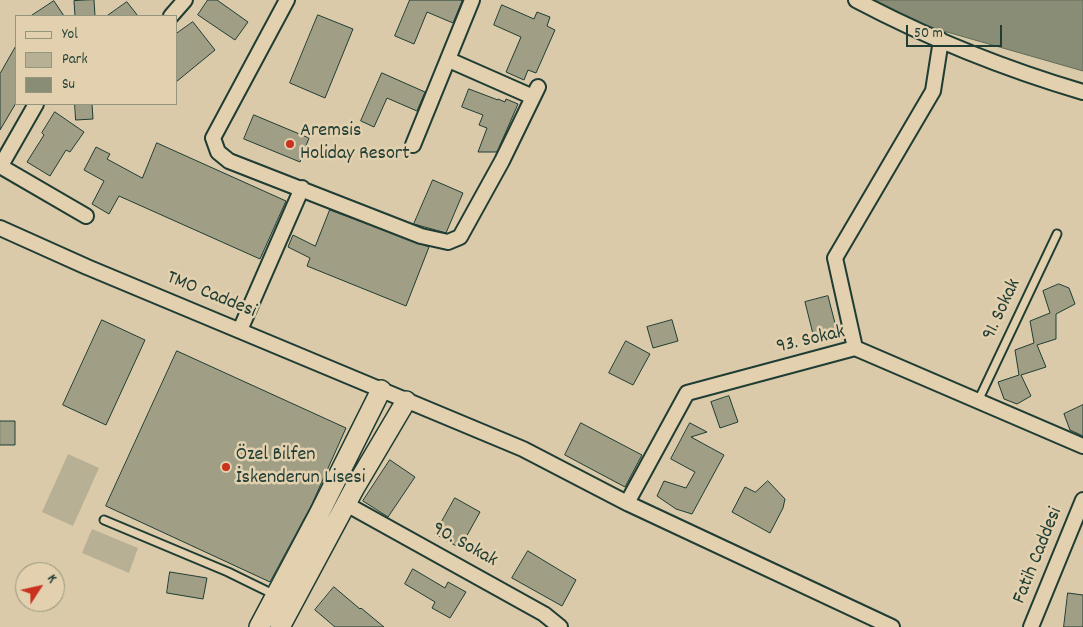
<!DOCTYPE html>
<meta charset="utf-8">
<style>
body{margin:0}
#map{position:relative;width:1083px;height:627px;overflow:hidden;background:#dacaa9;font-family:Dekko,sans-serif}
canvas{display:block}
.legend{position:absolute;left:15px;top:15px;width:162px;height:90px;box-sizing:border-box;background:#e2d0ae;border:1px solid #94957d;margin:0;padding:6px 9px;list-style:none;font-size:15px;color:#1f3d34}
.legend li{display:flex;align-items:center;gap:10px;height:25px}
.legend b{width:25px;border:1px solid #94957d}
.north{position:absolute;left:15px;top:562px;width:50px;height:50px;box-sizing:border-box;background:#e2d0ae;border:1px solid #94957d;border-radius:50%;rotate:55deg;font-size:14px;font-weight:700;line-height:20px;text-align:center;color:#1f3d34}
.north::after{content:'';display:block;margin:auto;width:18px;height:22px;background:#c8321e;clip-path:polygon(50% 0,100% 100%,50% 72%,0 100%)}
.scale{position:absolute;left:906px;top:25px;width:96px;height:22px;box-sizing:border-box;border:2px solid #1f3d34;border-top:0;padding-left:6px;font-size:15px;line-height:18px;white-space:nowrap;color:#1f3d34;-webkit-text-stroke:4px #e2d0ae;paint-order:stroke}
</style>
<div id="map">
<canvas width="1083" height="627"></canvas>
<ul class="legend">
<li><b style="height:6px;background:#e2d0ae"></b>Yol</li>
<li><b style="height:14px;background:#b8b094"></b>Park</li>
<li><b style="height:14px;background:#898d76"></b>Su</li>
</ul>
<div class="north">K</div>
<div class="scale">50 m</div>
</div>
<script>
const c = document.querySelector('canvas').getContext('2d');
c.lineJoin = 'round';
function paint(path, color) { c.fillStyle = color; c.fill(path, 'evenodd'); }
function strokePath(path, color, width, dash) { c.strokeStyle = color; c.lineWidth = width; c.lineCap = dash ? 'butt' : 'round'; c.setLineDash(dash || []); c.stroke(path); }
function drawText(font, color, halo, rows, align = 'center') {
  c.font = font + ' Dekko,sans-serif'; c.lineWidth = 5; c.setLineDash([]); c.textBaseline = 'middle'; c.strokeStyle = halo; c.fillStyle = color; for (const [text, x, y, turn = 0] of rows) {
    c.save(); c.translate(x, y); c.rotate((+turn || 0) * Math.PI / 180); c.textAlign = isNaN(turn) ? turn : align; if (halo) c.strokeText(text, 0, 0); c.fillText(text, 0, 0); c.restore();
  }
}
paint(new Path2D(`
 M 68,454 L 99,468 L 73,526 L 42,512 Z
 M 92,529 L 138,548 L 129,573 L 82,553 Z`), '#b8b094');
const water = new Path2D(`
 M 874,0 L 1083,0 L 1083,71 L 926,26 Z`);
paint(water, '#898d76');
strokePath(water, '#5f6d5c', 1);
const building = new Path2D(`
 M 94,0 L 95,16 L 75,16 L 74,1 Z
 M 208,0 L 217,0 L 248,22 L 235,40 L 198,15 Z
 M 410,0 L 461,0 L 462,1 L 453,23 L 427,12 L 414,44 L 395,36 Z
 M 54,1 L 64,16 L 31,16 Z
 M 127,2 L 138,16 L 107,16 Z
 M 502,5 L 534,19 L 537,12 L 550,17 L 547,26 L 555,30 L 536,73 L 528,70 L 524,80 L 506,72 L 521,37 L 494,25 Z
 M 318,15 L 353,29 L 325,98 L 290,83 Z
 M 193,22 L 215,50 L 176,82 L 176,34 Z
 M 16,46 L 16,103 L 0,130 L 0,74 Z
 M 382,73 L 425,92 L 417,111 L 387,98 L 374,127 L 361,121 Z
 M 469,89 L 498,100 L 498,99 L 505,102 L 506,99 L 518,104 L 497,152 L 478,152 L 487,128 L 479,125 L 483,115 L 462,107 Z
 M 75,104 L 92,104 L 93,119 L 76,120 Z
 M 55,112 L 84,132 L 70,152 L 66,150 L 50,176 L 27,162 L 44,135 L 42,133 Z
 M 254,115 L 309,138 L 300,162 L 244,139 Z
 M 157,143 L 286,201 L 260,259 L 119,196 L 109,214 L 92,204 L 104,181 L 84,170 L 96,147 L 110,154 L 107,159 L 142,178 Z
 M 433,180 L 463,193 L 446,233 L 414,224 Z
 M 330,210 L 429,247 L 406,306 L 307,266 L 310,258 L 288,247 L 293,235 L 315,246 Z
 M 1059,284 L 1069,288 L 1075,304 L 1056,314 L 1056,339 L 1037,345 L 1046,367 L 1021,375 L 1031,396 L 1017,404 L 1004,399 L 998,382 L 1019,375 L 1015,350 L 1034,343 L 1030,321 L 1050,313 L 1043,291 Z
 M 828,296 L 837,331 L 814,338 L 805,302 Z
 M 102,320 L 145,340 L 106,425 L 63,405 Z
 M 672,320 L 678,341 L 653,348 L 647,327 Z
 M 626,341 L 650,354 L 633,385 L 609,373 Z
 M 177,351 L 346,428 L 312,504 L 270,582 L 106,506 Z
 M 729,396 L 738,422 L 720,428 L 711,402 Z
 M 1083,405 L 1083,436 L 1070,430 L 1064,414 Z
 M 0,421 L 15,421 L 15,445 L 0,445 Z
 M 581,423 L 642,455 L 625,487 L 565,455 Z
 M 690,423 L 707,432 L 691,437 L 724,455 L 692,514 L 676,509 L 657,496 L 664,481 L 686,488 L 695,472 L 671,459 Z
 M 390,460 L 415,477 L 388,517 L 363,501 Z
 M 768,481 L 785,499 L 783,508 L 770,533 L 732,512 L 745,487 L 755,492 Z
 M 455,498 L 480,512 L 460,548 L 435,534 Z
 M 528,551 L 576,580 L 562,606 L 512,578 Z
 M 413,569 L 445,588 L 448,582 L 466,592 L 450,618 L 432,608 L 435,602 L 405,584 Z
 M 170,572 L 207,578 L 203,599 L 167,593 Z
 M 334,587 L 360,609 L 361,608 L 384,627 L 335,627 L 315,610 Z
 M 1068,593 L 1083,595 L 1083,627 L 1064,627 Z`);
paint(building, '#a09f85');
strokePath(building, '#1f3d34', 1);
const lane = new Path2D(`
 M 978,401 L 1057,234
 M 104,520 L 228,572 L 275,595`);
const street = new Path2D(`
 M 287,0 L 213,138 L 218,152 L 229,161 L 421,236 L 448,242 L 460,237 L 502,161 L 538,87
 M 856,0 C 928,38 1005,69 1083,92
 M 171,16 L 185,0
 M 449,60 L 533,97
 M 413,145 L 472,0
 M 0,166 L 86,216
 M 0,167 L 36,104
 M 0,228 L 87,267 L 523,449 L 627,503 L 892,627
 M 240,330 L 302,188
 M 855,348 L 835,258 L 933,91 L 941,40
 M 627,503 L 687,393 L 855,348 L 1083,446
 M 346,504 L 544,614 L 560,627
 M 1031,627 L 1083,500`);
const secondary = new Path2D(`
 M 259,627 L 319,514 L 381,390
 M 280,627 L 354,489 L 406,401`);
strokePath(lane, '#1f3d34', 11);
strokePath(street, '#1f3d34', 18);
strokePath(secondary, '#1f3d34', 22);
strokePath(lane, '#e2d0ae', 7);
strokePath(street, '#e2d0ae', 14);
strokePath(secondary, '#e2d0ae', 19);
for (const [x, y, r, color] of [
 [290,144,5,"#c8321e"],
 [226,467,5,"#c8321e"]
]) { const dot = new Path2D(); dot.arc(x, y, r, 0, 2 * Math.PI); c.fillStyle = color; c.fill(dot); strokePath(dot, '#e2d0ae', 2); }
drawText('20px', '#1f3d34', '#e2d0ae', [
 ["Aremsis",300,132],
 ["Holiday Resort",300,155],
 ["Özel Bilfen",236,456],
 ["İskenderun Lisesi",236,479]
], 'left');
drawText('20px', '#1f3d34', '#e2d0ae', [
 ["TMO Caddesi",211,296,22],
 ["91. Sokak",1003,310,-65],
 ["93. Sokak",811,341,-13],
 ["90. Sokak",464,546,29],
 ["Fatih Caddesi",1039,556,-68]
]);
</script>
